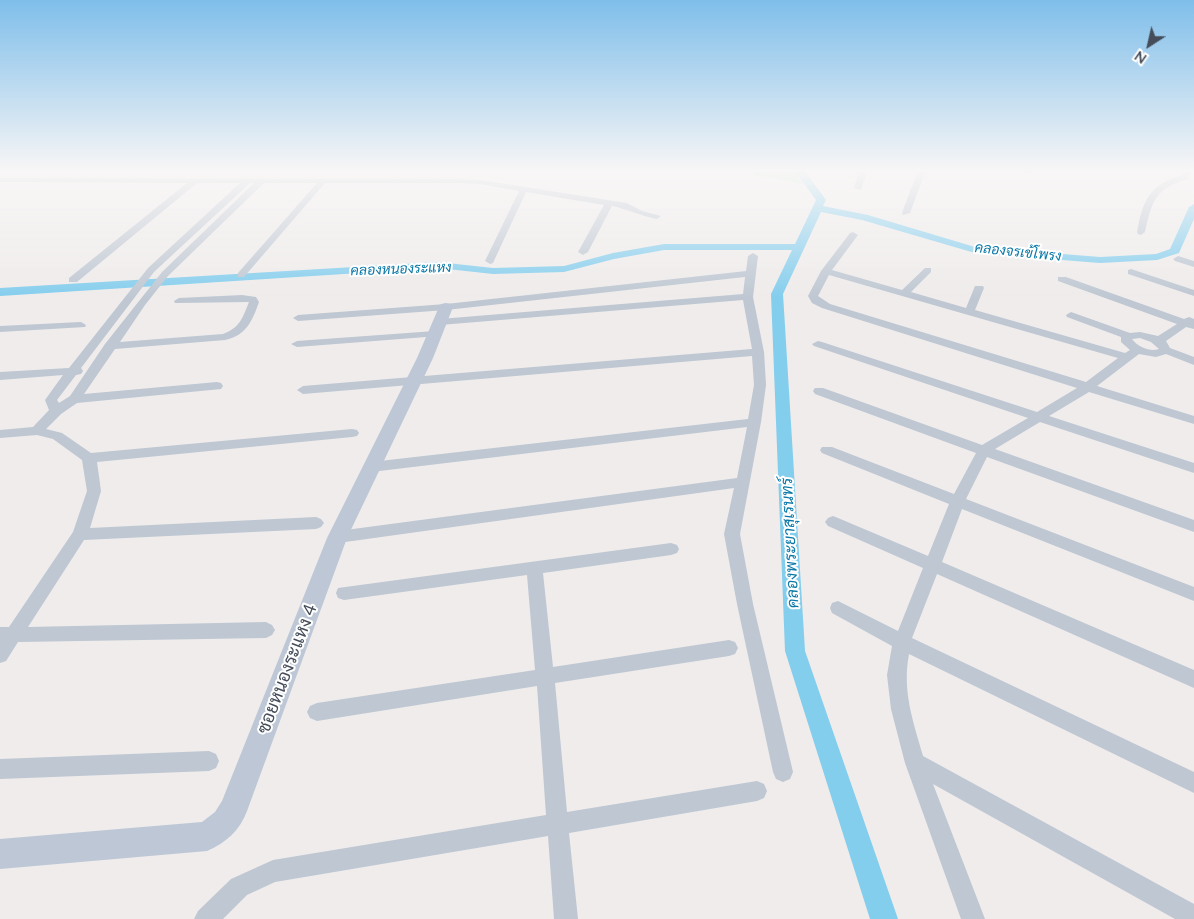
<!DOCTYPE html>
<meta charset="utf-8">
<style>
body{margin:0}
#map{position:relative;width:1194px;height:919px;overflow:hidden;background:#efeceb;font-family:Lato,sans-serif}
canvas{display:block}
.north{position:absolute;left:1124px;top:20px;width:50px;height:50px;-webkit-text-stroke:4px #fff;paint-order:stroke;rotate:215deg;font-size:14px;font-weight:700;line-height:20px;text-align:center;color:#444d59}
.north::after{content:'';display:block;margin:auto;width:18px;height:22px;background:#444d59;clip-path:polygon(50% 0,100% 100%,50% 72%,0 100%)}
</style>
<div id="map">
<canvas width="1194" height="919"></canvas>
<div class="north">N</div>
</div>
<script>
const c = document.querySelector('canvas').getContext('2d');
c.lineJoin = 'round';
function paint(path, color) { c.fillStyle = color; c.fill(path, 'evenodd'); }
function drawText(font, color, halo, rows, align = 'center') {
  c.font = font + ' Lato,Sarabun,sans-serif'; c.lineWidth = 4; c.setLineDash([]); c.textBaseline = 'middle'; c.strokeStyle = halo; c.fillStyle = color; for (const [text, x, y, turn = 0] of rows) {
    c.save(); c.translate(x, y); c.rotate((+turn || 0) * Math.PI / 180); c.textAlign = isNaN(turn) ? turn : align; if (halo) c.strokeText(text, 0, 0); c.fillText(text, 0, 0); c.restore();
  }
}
paint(new Path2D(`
 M 755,170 L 793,170 L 803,184 L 754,175 Z`), '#b7efd2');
paint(new Path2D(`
 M 794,170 L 804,170 L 826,200 L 823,206 L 868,215 L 975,247 L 1100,257 L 1156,254 L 1170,249 L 1189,207 L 1194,204 L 1194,219 L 1179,253 L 1157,260 L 1100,263 L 975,253 L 862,220 L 821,212 L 783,294 L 805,651 L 898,919 L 870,919 L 785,651 L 771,294 L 792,250 L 664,250 L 614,259 L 564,272 L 493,274 L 438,268 L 0,296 L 0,288 L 438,262 L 493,268 L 564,266 L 613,253 L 664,244 L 795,244 L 816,200 Z`), '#83cded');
paint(new Path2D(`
 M 854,170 L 862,170 L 866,175 L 861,190 L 854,188 L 858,175 Z
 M 918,170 L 926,170 L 910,213 L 903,215 L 902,213 Z
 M 1022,170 L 1034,170 L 1035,171 L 1031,173 Z
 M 1184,170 L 1192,170 L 1188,179 C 1156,188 1152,200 1145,232 L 1141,235 L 1138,234 L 1137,232 C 1143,200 1149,185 1182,175 Z
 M 0,178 L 458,179 L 480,180 L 627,203 L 642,211 L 661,216 L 657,219 C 641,216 627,209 612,206 L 588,252 L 583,255 L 578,252 L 604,205 L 526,192 L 493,263 L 490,264 L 485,261 L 519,191 L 480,184 L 458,183 L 325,183 L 244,277 L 238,277 L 238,273 L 317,183 L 264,183 L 168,276 L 145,305 L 120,342 L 223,334 C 240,328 243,317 249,302 L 175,303 L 174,301 L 179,298 L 242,295 L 256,297 L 259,302 C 252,321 247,335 225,340 L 115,349 L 84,394 L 217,382 L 221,383 L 223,386 L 221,389 L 77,403 L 61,414 L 46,429 L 62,433 L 91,453 L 352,429 L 357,430 L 359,433 L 357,436 L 352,437 L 97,462 L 101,491 L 90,528 L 316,517 L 321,519 L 324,523 L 321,527 L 316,529 L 84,540 L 28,627 L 266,622 L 272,625 L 275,630 L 272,635 L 266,638 L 18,642 L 6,661 L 0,663 L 0,627 L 9,627 L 73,532 L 87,491 L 82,460 L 53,439 L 37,435 L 0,438 L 0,430 L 33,427 L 49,410 L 45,400 L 63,375 L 0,380 L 0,372 L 69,368 L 148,268 L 240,183 L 197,183 L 77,282 L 69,282 L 69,278 L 187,183 L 0,182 ZM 250,183 L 254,183 L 162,272 L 105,344 L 70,396 L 59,403 L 57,400 L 76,375 L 81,374 L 83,371 L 81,368 L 154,272 Z
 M 853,232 L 858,235 L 832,270 L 902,290 L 925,268 L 931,268 L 931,272 L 911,292 L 966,308 L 975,286 L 983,286 L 984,288 L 975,310 L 1125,353 L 1130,350 L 1121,342 L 1121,337 L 1067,317 L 1066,315 L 1071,312 L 1130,333 L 1140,332 L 1158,336 L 1177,324 L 1058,281 L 1058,277 L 1066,277 L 1184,319 L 1189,317 L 1194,319 L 1194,329 L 1186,327 L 1166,341 L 1170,348 L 1194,357 L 1194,365 L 1166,354 L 1156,357 L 1139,354 L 1097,386 L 1194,416 L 1194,424 L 1089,392 L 1049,416 L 1194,463 L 1194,473 L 1040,422 L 995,449 L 1194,520 L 1194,532 L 987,457 L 966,499 L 1194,587 L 1194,601 L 962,509 L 942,562 L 1194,670 L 1194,688 L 937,574 L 912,638 L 1194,772 L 1194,793 L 909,654 C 902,691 913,721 923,756 L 1194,904 L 1194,919 L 1175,919 L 933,784 L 985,919 L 961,919 L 905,763 L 891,709 L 887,675 L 892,646 L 832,613 L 830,608 L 832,603 L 838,601 L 898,631 L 923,568 L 828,526 L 825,522 L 828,518 L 833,516 L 838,518 L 928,556 L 949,504 L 822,453 L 820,450 L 822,447 L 832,447 L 954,494 L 976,453 L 815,394 L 813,391 L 815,388 L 823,388 L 982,445 L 1028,418 L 814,346 L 812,344 L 818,341 L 822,342 L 1037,412 L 1077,388 L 822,308 L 812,303 L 808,296 L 821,271 L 850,233 ZM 829,275 L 1118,358 L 1086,382 L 830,304 L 818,296 ZM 1140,338 L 1151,342 L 1159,349 C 1149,352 1138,347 1132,339 Z
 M 753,253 L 758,256 L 753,297 L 764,352 L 766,385 L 761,422 L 740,534 L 753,604 L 793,772 L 790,779 L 783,782 L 776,779 L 773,772 L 737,604 L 724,534 L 734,488 L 338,543 L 333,541 L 330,537 L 333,533 L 338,531 L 737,478 L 747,427 L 371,472 L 366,470 L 364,467 L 366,464 L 371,462 L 748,419 L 754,385 L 752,356 L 303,394 L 297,390 L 303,386 L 752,349 L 743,300 L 440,325 L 435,322 L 440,319 L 743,294 L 745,277 L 446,310 L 298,321 L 293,318 L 298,315 L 446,304 L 746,271 L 748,256 Z
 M 1178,256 L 1194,261 L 1194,267 L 1175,261 L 1173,259 Z
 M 1131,269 L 1194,290 L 1194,296 L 1128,274 L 1128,270 Z
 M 81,322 L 86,325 L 85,327 L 0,332 L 0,326 Z
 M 435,331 L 439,332 L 441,334 L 439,336 L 297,347 L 291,344 L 297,341 Z
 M 671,543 L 677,545 L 679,549 L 677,553 L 671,555 L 543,573 L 553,667 L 729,640 L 735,642 L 738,648 L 735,654 L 729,656 L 555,683 L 567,812 L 757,781 L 764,784 L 767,791 L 764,798 L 757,801 L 569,833 L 578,919 L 554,919 L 548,836 L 275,882 L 247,895 L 223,919 L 194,919 L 198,911 L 231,879 L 273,860 L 546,815 L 537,686 L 317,721 L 310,718 L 307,712 L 310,706 L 317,703 L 535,670 L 527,575 L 344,600 L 338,598 L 336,593 L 338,588 Z
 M 209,751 L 216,754 L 219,761 L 216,768 L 209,771 L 0,779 L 0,759 Z`), '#bec7d2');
paint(new Path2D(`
 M 446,303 L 451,304 L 453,307 L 433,358 L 347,538 L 247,811 C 240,830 226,843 207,851 L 0,869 L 0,839 L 202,822 L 215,812 L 222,801 L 327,538 L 417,358 L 439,307 L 441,304 Z`), '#bdc7d6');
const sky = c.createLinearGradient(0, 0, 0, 299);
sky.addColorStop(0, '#7fbeea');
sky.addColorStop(0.57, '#f8f6f6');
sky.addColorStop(1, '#f8f6f600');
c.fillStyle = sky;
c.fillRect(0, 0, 1194, 299);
drawText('italic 14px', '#0978a7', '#fff', [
 ["คลองจรเข้โพรง",1018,252,6],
 ["คลองหนองระแหง",401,269,-2]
]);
drawText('italic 16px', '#0978a7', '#fff', [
 ["คลองพระยาสุเรนทร์",790,543,-93]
]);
drawText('18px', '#444d59', '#fff', [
 ["ซอยหนองระแหง 4",287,669,-69]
]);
</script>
